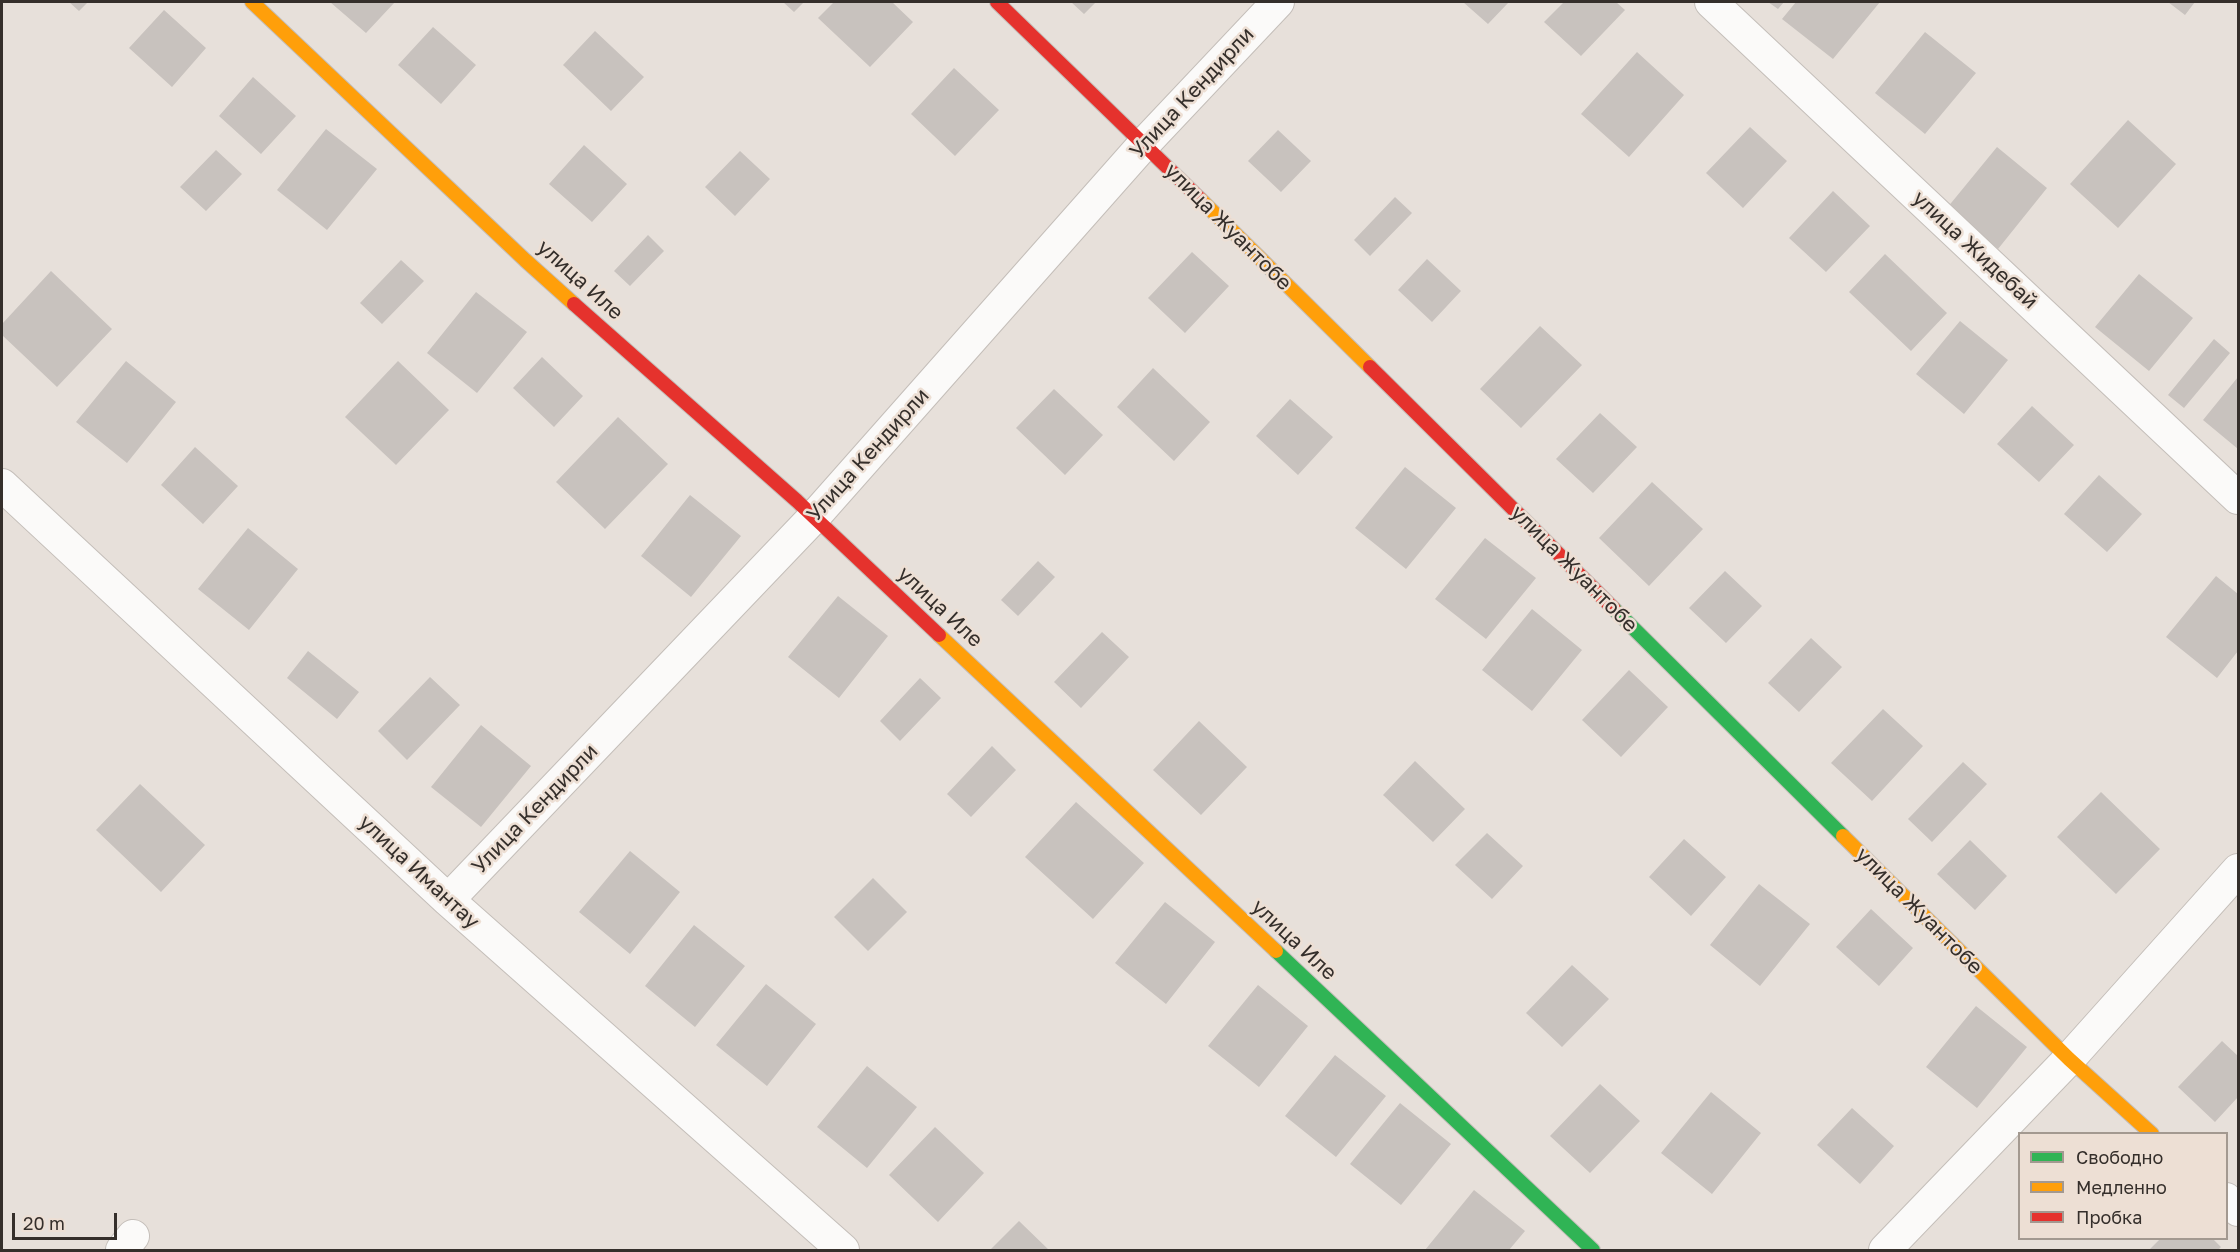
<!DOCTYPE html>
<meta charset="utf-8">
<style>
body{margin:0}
#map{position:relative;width:2240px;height:1252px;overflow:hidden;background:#e7e0da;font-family:"Golos Text",sans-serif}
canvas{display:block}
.frame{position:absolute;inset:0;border:3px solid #352f2b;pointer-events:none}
.legend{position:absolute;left:2018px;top:1132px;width:210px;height:108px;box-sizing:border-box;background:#eddfd4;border:2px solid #a39990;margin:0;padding:8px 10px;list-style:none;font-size:18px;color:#352f2b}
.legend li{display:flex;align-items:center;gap:12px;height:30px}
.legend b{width:30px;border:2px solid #a39990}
.scale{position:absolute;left:12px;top:1213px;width:105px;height:27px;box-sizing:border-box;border:3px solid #352f2b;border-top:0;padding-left:8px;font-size:18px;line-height:21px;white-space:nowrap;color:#352f2b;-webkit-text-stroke:4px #eddfd4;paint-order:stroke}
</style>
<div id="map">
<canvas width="2240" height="1252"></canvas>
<div class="frame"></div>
<ul class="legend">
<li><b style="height:8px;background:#30b455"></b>Свободно</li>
<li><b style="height:8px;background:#ff9f0a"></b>Медленно</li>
<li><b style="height:8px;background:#e5322d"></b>Пробка</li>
</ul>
<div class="scale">20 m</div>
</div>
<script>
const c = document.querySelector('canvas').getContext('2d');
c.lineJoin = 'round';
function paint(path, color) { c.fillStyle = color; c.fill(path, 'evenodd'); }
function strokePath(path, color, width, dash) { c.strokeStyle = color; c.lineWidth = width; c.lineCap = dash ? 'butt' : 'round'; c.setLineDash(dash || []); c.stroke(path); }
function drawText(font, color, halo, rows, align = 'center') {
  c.font = font + ' "Golos Text",sans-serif'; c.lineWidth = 5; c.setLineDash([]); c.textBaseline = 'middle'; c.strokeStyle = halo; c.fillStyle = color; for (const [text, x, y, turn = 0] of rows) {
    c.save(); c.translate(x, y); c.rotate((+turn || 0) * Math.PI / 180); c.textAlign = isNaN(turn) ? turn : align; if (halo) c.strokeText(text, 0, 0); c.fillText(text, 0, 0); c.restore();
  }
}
paint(new Path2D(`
 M 69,2 L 88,2 L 79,11 Z
 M 330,2 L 395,2 L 366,33 Z
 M 783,2 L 804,2 L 794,12 Z
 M 834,2 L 892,2 L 913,22 L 870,67 L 818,18 Z
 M 1071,2 L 1096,2 L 1084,14 Z
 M 1463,2 L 1509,2 L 1488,24 Z
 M 1564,2 L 1616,2 L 1625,10 L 1581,56 L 1544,22 Z
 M 1768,2 L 1784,2 L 1778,9 Z
 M 1796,2 L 1880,2 L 1833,59 L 1782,19 Z
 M 2168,2 L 2195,2 L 2185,15 Z
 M 164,10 L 206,48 L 172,87 L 129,48 Z
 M 433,27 L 476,65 L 441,104 L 398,65 Z
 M 595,31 L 644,77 L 611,111 L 563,65 Z
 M 1925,32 L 1976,73 L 1925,134 L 1875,93 Z
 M 1637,52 L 1684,95 L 1629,157 L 1581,114 Z
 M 954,68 L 999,110 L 955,156 L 911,114 Z
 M 253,77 L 296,116 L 261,154 L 219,116 Z
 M 2128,120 L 2176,164 L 2118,228 L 2070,184 Z
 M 1750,127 L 1787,161 L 1743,208 L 1706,173 Z
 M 326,129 L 377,169 L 327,230 L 277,190 Z
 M 1278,130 L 1311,161 L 1281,192 L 1248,161 Z
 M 584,145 L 627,184 L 592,222 L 549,184 Z
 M 1997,147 L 2047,188 L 1998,249 L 1947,208 Z
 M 216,150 L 242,174 L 206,211 L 180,187 Z
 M 740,151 L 770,179 L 735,216 L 705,187 Z
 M 1833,191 L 1870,226 L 1826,272 L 1789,238 Z
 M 1395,197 L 1412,213 L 1370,256 L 1354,240 Z
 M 648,235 L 664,251 L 630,286 L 614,271 Z
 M 1192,252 L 1229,286 L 1185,333 L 1148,298 Z
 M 1885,254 L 1947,313 L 1911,351 L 1849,292 Z
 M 1427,259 L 1461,291 L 1432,322 L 1398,290 Z
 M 401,260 L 424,281 L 382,324 L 360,303 Z
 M 51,271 L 112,329 L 57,387 L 2,335 L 2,324 Z
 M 2139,274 L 2193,318 L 2149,371 L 2095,327 Z
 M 476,292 L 527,332 L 477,393 L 427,353 Z
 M 1960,321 L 2008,360 L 1964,414 L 1916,374 Z
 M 1540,326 L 1582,365 L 1521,428 L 1480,389 Z
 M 2214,339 L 2230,353 L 2184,408 L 2168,395 Z
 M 542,357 L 583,396 L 554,427 L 513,388 Z
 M 126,361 L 176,402 L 127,463 L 76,422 Z
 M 398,361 L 449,410 L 396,465 L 345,417 Z
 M 1153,368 L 1210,422 L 1174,461 L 1117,407 Z
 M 2238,377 L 2238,449 L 2203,420 Z
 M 1054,389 L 1103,435 L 1065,475 L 1016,428 Z
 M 1290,399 L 1333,437 L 1298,475 L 1256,436 Z
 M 2032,406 L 2074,445 L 2039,482 L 1997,444 Z
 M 1600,413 L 1637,447 L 1593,493 L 1556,459 Z
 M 618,417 L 668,464 L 605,529 L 556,482 Z
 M 195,447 L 238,486 L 203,524 L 161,485 Z
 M 1405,467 L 1456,508 L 1406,569 L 1355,528 Z
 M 2099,475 L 2142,514 L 2107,552 L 2064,514 Z
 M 1652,482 L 1703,529 L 1649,586 L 1599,538 Z
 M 690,495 L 741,536 L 691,597 L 641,556 Z
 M 248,528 L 298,569 L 249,630 L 198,589 Z
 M 1485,538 L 1536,578 L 1486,639 L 1435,599 Z
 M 1038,561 L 1055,577 L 1018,616 L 1001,600 Z
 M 1725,571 L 1762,606 L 1726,643 L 1689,608 Z
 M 2216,576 L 2238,594 L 2238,651 L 2217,678 L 2166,637 Z
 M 838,596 L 888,636 L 839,698 L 788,657 Z
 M 1532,609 L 1582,650 L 1532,711 L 1482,670 Z
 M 1102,632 L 1129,657 L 1081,708 L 1054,682 Z
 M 1811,638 L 1842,667 L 1799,712 L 1768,683 Z
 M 308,651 L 359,692 L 337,719 L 287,678 Z
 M 1629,670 L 1668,707 L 1621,757 L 1582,720 Z
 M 430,677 L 460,705 L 407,760 L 378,731 Z
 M 920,678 L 941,698 L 900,741 L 880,721 Z
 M 1883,709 L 1923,746 L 1872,801 L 1831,763 Z
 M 1199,721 L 1247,767 L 1201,815 L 1153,770 Z
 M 481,725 L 531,766 L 481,827 L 431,787 Z
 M 992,746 L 1016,770 L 971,817 L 947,794 Z
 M 1415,761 L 1465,809 L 1433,842 L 1383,795 Z
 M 1963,762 L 1987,784 L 1932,842 L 1908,819 Z
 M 140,784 L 205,845 L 161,892 L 96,830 Z
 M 2101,792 L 2160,849 L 2116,894 L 2057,837 Z
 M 1076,802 L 1144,863 L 1093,919 L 1025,857 Z
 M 1487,833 L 1523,866 L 1492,899 L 1455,865 Z
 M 1684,839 L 1726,877 L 1691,916 L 1649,877 Z
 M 1970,840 L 2007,876 L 1975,910 L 1937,874 Z
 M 630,851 L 680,892 L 630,954 L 579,912 Z
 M 873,878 L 907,912 L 868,951 L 834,917 Z
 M 1759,884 L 1810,924 L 1760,986 L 1710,945 Z
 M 1165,902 L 1215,942 L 1166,1004 L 1115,963 Z
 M 1871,909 L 1913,948 L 1879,986 L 1836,947 Z
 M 694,925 L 745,966 L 695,1027 L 645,986 Z
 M 1572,965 L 1609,999 L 1562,1047 L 1526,1013 Z
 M 766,984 L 816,1024 L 767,1086 L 716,1045 Z
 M 1258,985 L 1308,1026 L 1259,1087 L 1208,1046 Z
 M 1976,1006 L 2027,1047 L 1977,1108 L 1926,1067 Z
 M 2222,1041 L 2238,1056 L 2238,1097 L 2215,1122 L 2178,1087 Z
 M 1335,1055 L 1386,1096 L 1336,1157 L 1285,1116 Z
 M 867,1066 L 917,1107 L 867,1168 L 817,1127 Z
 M 1600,1084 L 1640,1121 L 1590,1173 L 1550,1136 Z
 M 1711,1092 L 1761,1133 L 1712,1194 L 1661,1153 Z
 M 1400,1103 L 1451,1144 L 1401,1205 L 1350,1164 Z
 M 1852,1108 L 1894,1146 L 1860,1184 L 1817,1145 Z
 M 935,1127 L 984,1173 L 938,1222 L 889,1175 Z
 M 1474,1190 L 1525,1231 L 1509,1250 L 1425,1250 Z
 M 1019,1221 L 1049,1250 L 990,1250 Z
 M 2161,1238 L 2212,1238 L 2221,1247 L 2218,1250 L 2149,1250 Z`), '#c8c2be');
const street = new Path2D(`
 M 1711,2 L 2238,498
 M 2,485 L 448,900 L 843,1250
 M 448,900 L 814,517 L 1144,144 L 1278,2
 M 2226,1199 L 2238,1210
 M 122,1250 L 133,1236
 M 1885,1250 L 2069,1059 L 2238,870`);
const fast = new Path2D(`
 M 1614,609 L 1843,836
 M 1276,951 L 1593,1250`);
const slow = new Path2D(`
 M 252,2 L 525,260 L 574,304
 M 1200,199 L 1370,367
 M 939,635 L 1276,951
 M 1843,836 L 2069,1059 L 2152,1134`);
const jam = new Path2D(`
 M 997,2 L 1200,199
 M 574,304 L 797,501 L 939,635
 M 1370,367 L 1614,609`);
strokePath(street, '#c4beb9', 34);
strokePath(fast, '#c4beb9', 16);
strokePath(slow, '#c4beb9', 16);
strokePath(jam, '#c4beb9', 16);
strokePath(street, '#fbfaf9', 32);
strokePath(fast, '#30b455', 14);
strokePath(slow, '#ff9f0a', 14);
strokePath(jam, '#e5322d', 14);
drawText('21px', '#352f2b', '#eddfd4', [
 ["Улица Кендирли",1192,93,-47],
 ["улица Жуантобе",1228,227,45],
 ["улица Жидебай",1975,250,43],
 ["улица Иле",580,280,42],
 ["Улица Кендирли",868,455,-48],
 ["улица Жуантобе",1574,569,45],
 ["улица Иле",940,607,43],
 ["Улица Кендирли",535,809,-46],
 ["улица Имантау",419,872,43],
 ["улица Жуантобе",1919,911,45],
 ["улица Иле",1294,940,43]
]);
</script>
